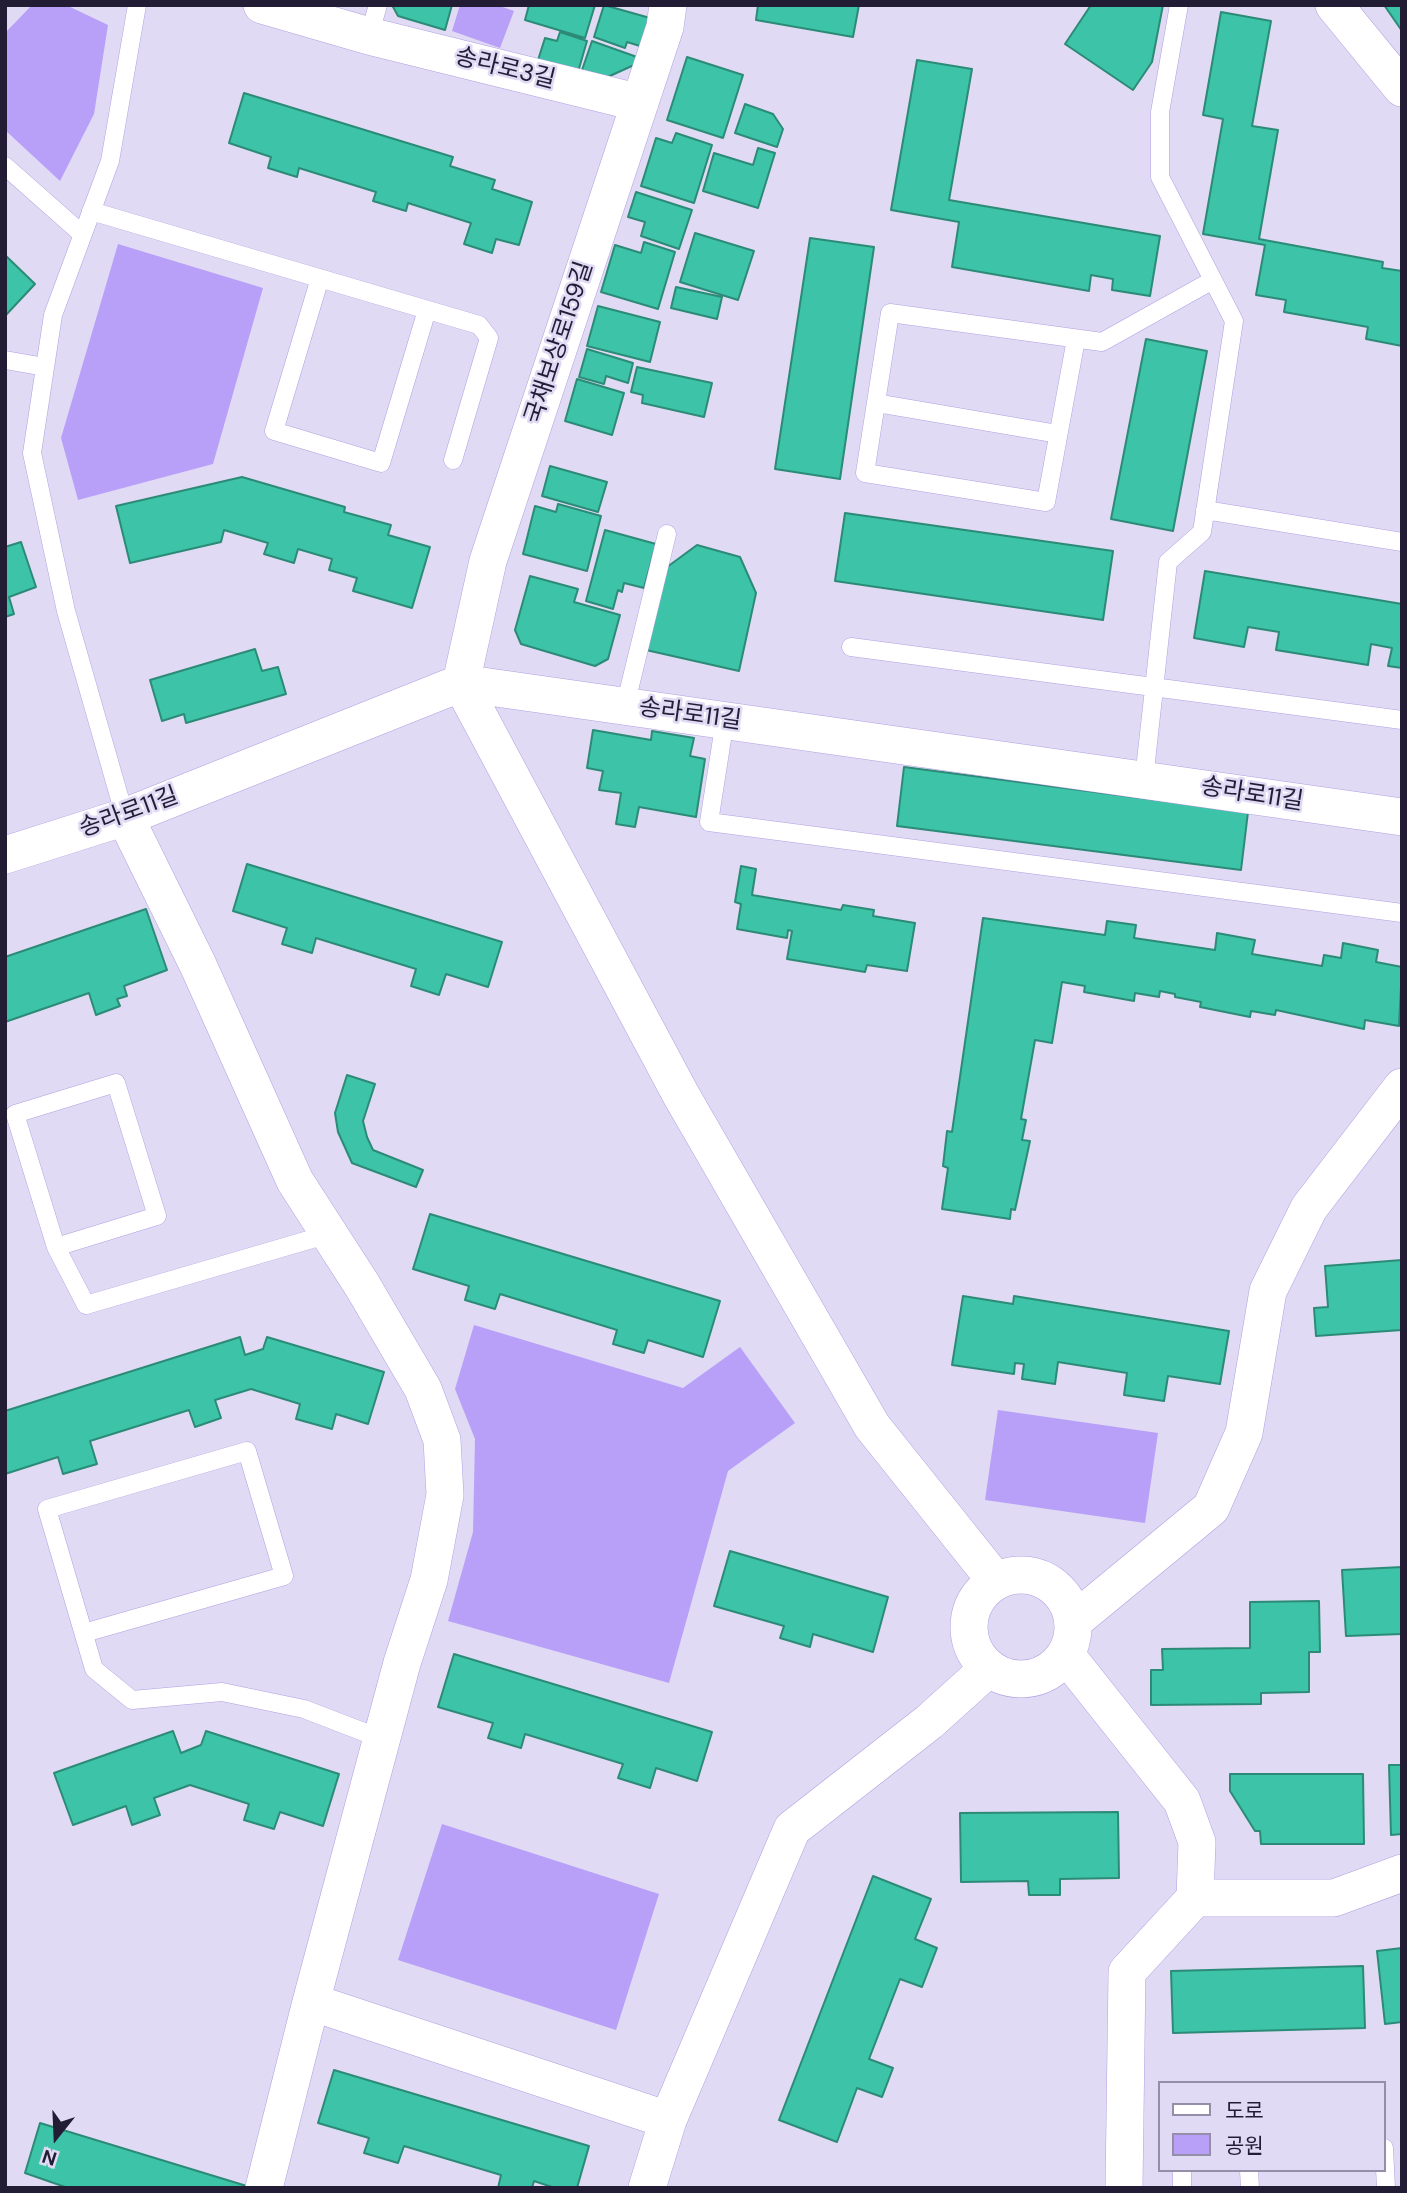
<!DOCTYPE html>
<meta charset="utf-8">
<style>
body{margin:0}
#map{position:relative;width:1407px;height:2193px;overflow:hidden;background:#e0daf5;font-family:"DM Sans","Noto Sans KR",sans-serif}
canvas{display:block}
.frame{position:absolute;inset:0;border:7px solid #231c35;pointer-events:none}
.legend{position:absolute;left:1158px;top:2081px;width:228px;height:91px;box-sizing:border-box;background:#e0daf5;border:2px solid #948ea8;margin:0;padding:9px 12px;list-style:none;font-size:21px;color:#231c35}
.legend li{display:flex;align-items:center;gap:14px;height:35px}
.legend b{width:35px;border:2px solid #948ea8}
.north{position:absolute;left:21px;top:2102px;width:70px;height:70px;-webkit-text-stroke:5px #e0daf5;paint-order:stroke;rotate:198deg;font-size:19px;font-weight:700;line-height:28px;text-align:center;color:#231c35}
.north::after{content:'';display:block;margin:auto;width:24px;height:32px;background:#231c35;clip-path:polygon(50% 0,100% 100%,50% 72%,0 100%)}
</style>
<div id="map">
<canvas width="1407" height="2193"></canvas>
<div class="frame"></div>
<ul class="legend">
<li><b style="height:9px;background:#fff"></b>도로</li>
<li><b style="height:19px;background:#b8a0f8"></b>공원</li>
</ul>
<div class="north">N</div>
</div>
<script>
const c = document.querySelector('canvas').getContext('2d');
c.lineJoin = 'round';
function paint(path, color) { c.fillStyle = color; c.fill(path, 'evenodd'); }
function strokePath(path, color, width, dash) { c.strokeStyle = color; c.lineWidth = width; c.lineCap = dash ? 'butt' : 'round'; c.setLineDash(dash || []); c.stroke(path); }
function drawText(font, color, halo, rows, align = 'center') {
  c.font = font + ' "DM Sans","Noto Sans KR",sans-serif'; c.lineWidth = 5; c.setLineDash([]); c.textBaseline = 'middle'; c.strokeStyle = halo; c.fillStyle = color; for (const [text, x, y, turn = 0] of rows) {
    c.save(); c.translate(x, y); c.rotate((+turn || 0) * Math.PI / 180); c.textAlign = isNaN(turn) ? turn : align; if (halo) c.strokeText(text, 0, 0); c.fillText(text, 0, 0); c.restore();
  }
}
paint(new Path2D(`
 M 32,5 L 66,5 L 108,25 L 94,114 L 60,181 L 5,130 L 5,33 Z
 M 460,5 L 497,5 L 514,11 L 500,48 L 452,31 Z
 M 118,244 L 263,288 L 213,464 L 78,500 L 61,438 Z
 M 474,1325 L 683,1388 L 740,1347 L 795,1423 L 728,1471 L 669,1683 L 448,1621 L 473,1532 L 475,1439 L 455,1389 Z
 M 998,1410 L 1158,1433 L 1145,1523 L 985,1500 Z
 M 442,1824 L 659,1894 L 616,2030 L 398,1960 Z`), '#b8a0f8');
const building = new Path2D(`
 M 392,5 L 452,5 L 445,30 L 398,16 Z
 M 529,5 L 595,5 L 585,38 L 525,20 Z
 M 604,5 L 650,18 L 640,46 L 627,42 L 625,48 L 594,37 Z
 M 758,5 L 859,5 L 853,37 L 756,20 Z
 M 1091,5 L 1163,5 L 1152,62 L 1133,90 L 1065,44 Z
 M 1384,5 L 1402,5 L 1402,31 Z
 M 1221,12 L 1271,21 L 1252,126 L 1278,130 L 1259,239 L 1383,262 L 1382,268 L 1402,271 L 1402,346 L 1366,339 L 1368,327 L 1284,312 L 1286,300 L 1256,295 L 1265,245 L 1203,234 L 1223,119 L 1203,115 Z
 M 560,32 L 587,41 L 578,72 L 538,60 L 545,38 L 557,41 Z
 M 592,41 L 637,57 L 634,65 L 601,80 L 581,73 Z
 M 687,57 L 743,75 L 723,138 L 667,120 Z
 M 917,60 L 972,69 L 949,200 L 1160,236 L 1150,296 L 1112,290 L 1113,279 L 1091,275 L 1089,291 L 952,267 L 959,222 L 891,210 Z
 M 244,93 L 453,157 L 450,166 L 495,180 L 492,189 L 532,202 L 519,245 L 496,239 L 492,253 L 464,244 L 471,223 L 408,203 L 406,211 L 373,201 L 376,192 L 299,168 L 297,177 L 268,168 L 271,157 L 229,143 Z
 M 745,104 L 773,114 L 783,129 L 777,147 L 735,133 Z
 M 676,133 L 712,145 L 694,203 L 641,186 L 656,138 L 672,143 Z
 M 758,148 L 775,153 L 758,208 L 703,191 L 714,153 L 753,165 Z
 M 636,192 L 692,210 L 679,249 L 641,236 L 645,222 L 628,217 Z
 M 695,233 L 754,251 L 738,300 L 680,282 Z
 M 810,238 L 874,247 L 840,479 L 775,469 Z
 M 644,242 L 675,252 L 658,309 L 601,292 L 615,245 L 641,253 Z
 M 5,255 L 35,284 L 5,316 Z
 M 676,287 L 722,297 L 717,319 L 671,308 Z
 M 598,306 L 660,322 L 650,362 L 587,346 Z
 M 1146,339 L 1207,351 L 1173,531 L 1111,519 Z
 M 587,349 L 633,363 L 628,383 L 606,376 L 604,384 L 579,377 Z
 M 637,367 L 712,383 L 704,417 L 642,403 L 643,395 L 631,392 Z
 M 577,379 L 624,393 L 612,435 L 565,421 Z
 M 550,466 L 607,482 L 598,512 L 542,496 Z
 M 242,477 L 345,507 L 344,512 L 391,525 L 388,535 L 430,547 L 412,608 L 353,591 L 357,578 L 329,570 L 332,559 L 298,549 L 294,563 L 264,554 L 268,543 L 224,530 L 221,542 L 130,563 L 116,506 Z
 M 558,504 L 601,516 L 587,571 L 523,554 L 535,506 L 556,512 Z
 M 845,513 L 1113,551 L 1103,620 L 835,581 Z
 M 605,530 L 656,544 L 644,588 L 624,583 L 622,592 L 618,590 L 613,609 L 586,601 Z
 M 21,542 L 36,587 L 9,597 L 14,614 L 5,617 L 5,547 Z
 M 697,545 L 740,557 L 756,593 L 739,671 L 646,650 L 663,570 Z
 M 1205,571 L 1402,604 L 1402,668 L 1388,666 L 1392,648 L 1371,644 L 1368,665 L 1276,650 L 1279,632 L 1248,627 L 1244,647 L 1194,638 Z
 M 530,576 L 578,589 L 574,602 L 620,615 L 608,659 L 595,666 L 521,644 L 515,630 Z
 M 255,649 L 262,671 L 278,667 L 286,694 L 186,723 L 184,714 L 162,721 L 150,680 Z
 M 593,730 L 651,740 L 652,731 L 694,738 L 690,756 L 705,759 L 696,817 L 639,807 L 635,827 L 616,824 L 621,793 L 599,790 L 603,771 L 587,768 Z
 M 904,767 L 1248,812 L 1241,870 L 897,826 Z
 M 247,864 L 502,942 L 488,987 L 446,974 L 439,995 L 411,986 L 416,969 L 316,938 L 312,953 L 282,944 L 287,928 L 233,911 Z
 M 741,866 L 756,869 L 752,895 L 841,910 L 843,905 L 874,910 L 873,916 L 915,923 L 907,971 L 867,965 L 865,972 L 787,959 L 792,931 L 788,930 L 787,938 L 737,929 L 741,904 L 735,902 Z
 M 146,909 L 167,970 L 124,986 L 127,996 L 117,999 L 120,1006 L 96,1015 L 89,993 L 5,1022 L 5,957 Z
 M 983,918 L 1105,935 L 1107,921 L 1136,925 L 1134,938 L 1215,950 L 1217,933 L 1255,940 L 1252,954 L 1322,966 L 1324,955 L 1341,958 L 1343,943 L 1378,950 L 1376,962 L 1402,967 L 1399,1026 L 1365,1020 L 1364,1029 L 1276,1010 L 1275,1015 L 1251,1011 L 1250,1017 L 1200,1007 L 1201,1002 L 1175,997 L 1175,994 L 1160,991 L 1159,997 L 1135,993 L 1134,1001 L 1084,992 L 1085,986 L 1062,982 L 1052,1043 L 1035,1040 L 1021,1119 L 1026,1120 L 1022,1140 L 1030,1141 L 1015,1210 L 1011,1209 L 1010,1219 L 942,1209 L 948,1168 L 943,1166 L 947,1131 L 952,1132 Z
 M 347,1075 L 375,1084 L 363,1121 L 367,1137 L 373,1150 L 423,1170 L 416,1187 L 352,1163 L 338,1132 L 335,1113 Z
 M 430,1214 L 720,1301 L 703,1357 L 648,1340 L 644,1353 L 613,1344 L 617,1330 L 500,1294 L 495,1309 L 465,1300 L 469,1286 L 413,1269 Z
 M 1402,1260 L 1402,1330 L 1316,1336 L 1314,1308 L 1328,1307 L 1325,1266 Z
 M 963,1296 L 1013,1304 L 1014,1296 L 1229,1331 L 1220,1384 L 1168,1376 L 1164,1401 L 1124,1395 L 1127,1373 L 1058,1362 L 1055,1384 L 1022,1379 L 1024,1364 L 1015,1363 L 1014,1374 L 952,1365 Z
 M 240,1337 L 245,1355 L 263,1349 L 267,1337 L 384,1372 L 368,1424 L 336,1414 L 332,1429 L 296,1419 L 300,1404 L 251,1389 L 215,1400 L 221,1418 L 195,1427 L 189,1410 L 90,1441 L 97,1464 L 63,1474 L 58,1457 L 5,1474 L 5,1411 Z
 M 730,1551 L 888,1597 L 873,1652 L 813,1634 L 810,1647 L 780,1638 L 784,1626 L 714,1606 Z
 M 1402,1567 L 1402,1634 L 1346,1636 L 1342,1570 Z
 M 1319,1601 L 1320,1652 L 1309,1652 L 1309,1692 L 1261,1693 L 1261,1704 L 1151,1705 L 1151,1670 L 1163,1670 L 1162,1649 L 1250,1648 L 1250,1602 Z
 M 454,1654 L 712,1732 L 697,1781 L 656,1768 L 650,1788 L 618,1778 L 623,1764 L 525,1734 L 521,1748 L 488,1738 L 493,1723 L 438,1707 Z
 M 173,1731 L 181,1753 L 201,1745 L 206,1731 L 339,1774 L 323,1826 L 280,1812 L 274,1829 L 244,1820 L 249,1804 L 190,1785 L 154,1798 L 160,1815 L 132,1825 L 126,1806 L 73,1825 L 54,1773 Z
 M 1389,1765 L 1402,1765 L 1402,1834 L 1391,1835 Z
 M 1230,1774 L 1363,1774 L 1364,1844 L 1261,1844 L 1260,1831 L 1255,1831 L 1230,1791 Z
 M 1118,1812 L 1119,1878 L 1060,1879 L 1060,1895 L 1029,1895 L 1028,1881 L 961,1882 L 960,1813 Z
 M 873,1876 L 931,1899 L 915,1939 L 937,1948 L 922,1987 L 900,1979 L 869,2059 L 893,2068 L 882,2097 L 857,2088 L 837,2142 L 779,2120 Z
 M 1402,1948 L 1402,2022 L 1385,2024 L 1377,1951 Z
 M 1363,1966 L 1365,2028 L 1173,2033 L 1171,1971 Z
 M 334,2070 L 589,2146 L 577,2188 L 555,2188 L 534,2181 L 532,2188 L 498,2188 L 501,2175 L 404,2146 L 398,2163 L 364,2153 L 369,2138 L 318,2123 Z
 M 40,2123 L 250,2187 L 68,2188 L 25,2173 Z`);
paint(building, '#3dc3a7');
strokePath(building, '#2c8b77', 2);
const lane = new Path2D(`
 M 369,36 L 378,5
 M 5,166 L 82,234
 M 91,211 L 479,325 L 489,338 L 453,460
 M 320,278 L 274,431 L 381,463 L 427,310
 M 1076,339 L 1046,502 L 865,473 L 890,313 L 1102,342 L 1213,280
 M 5,360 L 45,367
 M 876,403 L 1058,434
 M 1205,510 L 1402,542
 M 851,647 L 1402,720
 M 625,706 L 667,534
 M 725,720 L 709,822 L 1402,913
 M 1144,779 L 1168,562 L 1202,532 L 1234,321 L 1160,177 L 1160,112 L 1179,5
 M 125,817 L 66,611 L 32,453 L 53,315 L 110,161 L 137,5
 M 56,1247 L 157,1216 L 116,1083 L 15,1114 L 56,1247 L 86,1305 L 329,1234
 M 84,1633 L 284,1576 L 247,1451 L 47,1509 L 94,1669 L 132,1700 L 222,1692 L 304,1709 L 382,1739
 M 1384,2148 L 1386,2188
 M 1249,2170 L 1250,2188
 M 1182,2188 L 1182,2170`);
const street = new Path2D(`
 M 262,5 L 369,36 L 640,103
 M 1334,5 L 1402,88
 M 461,683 L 681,1095 L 872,1426 L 995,1580
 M 461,683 L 488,561 L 665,27 L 668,5
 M 125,817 L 198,965 L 295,1181 L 362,1285 L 423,1389 L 442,1440 L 445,1495 L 429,1580 L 402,1663 L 311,2002 L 668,2120
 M 5,855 L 125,817 L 461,683 L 1402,817
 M969 1627a52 52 0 1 1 104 0a52 52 0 1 1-104 0Z
 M 1074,1621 L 1211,1508 L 1244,1433 L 1268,1291 L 1309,1208 L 1402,1087
 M 1066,1655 L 1182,1801 L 1197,1842 L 1195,1898 L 1334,1898 L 1402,1873
 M 264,2188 L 311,2002
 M 647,2188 L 668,2120 L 792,1829 L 929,1722 L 989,1668
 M 1124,2188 L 1127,1972 L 1195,1898`);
strokePath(lane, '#b1a0e1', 19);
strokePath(street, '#b1a0e1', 38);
strokePath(lane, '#fff', 18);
strokePath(street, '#fff', 37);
drawText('24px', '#231c35', '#e0daf5', [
 ["송라로3길",505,69,14],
 ["국채보상로159길",560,343,-72],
 ["송라로11길",690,715,8],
 ["송라로11길",1252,795,9],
 ["송라로11길",129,813,-20]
]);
</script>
